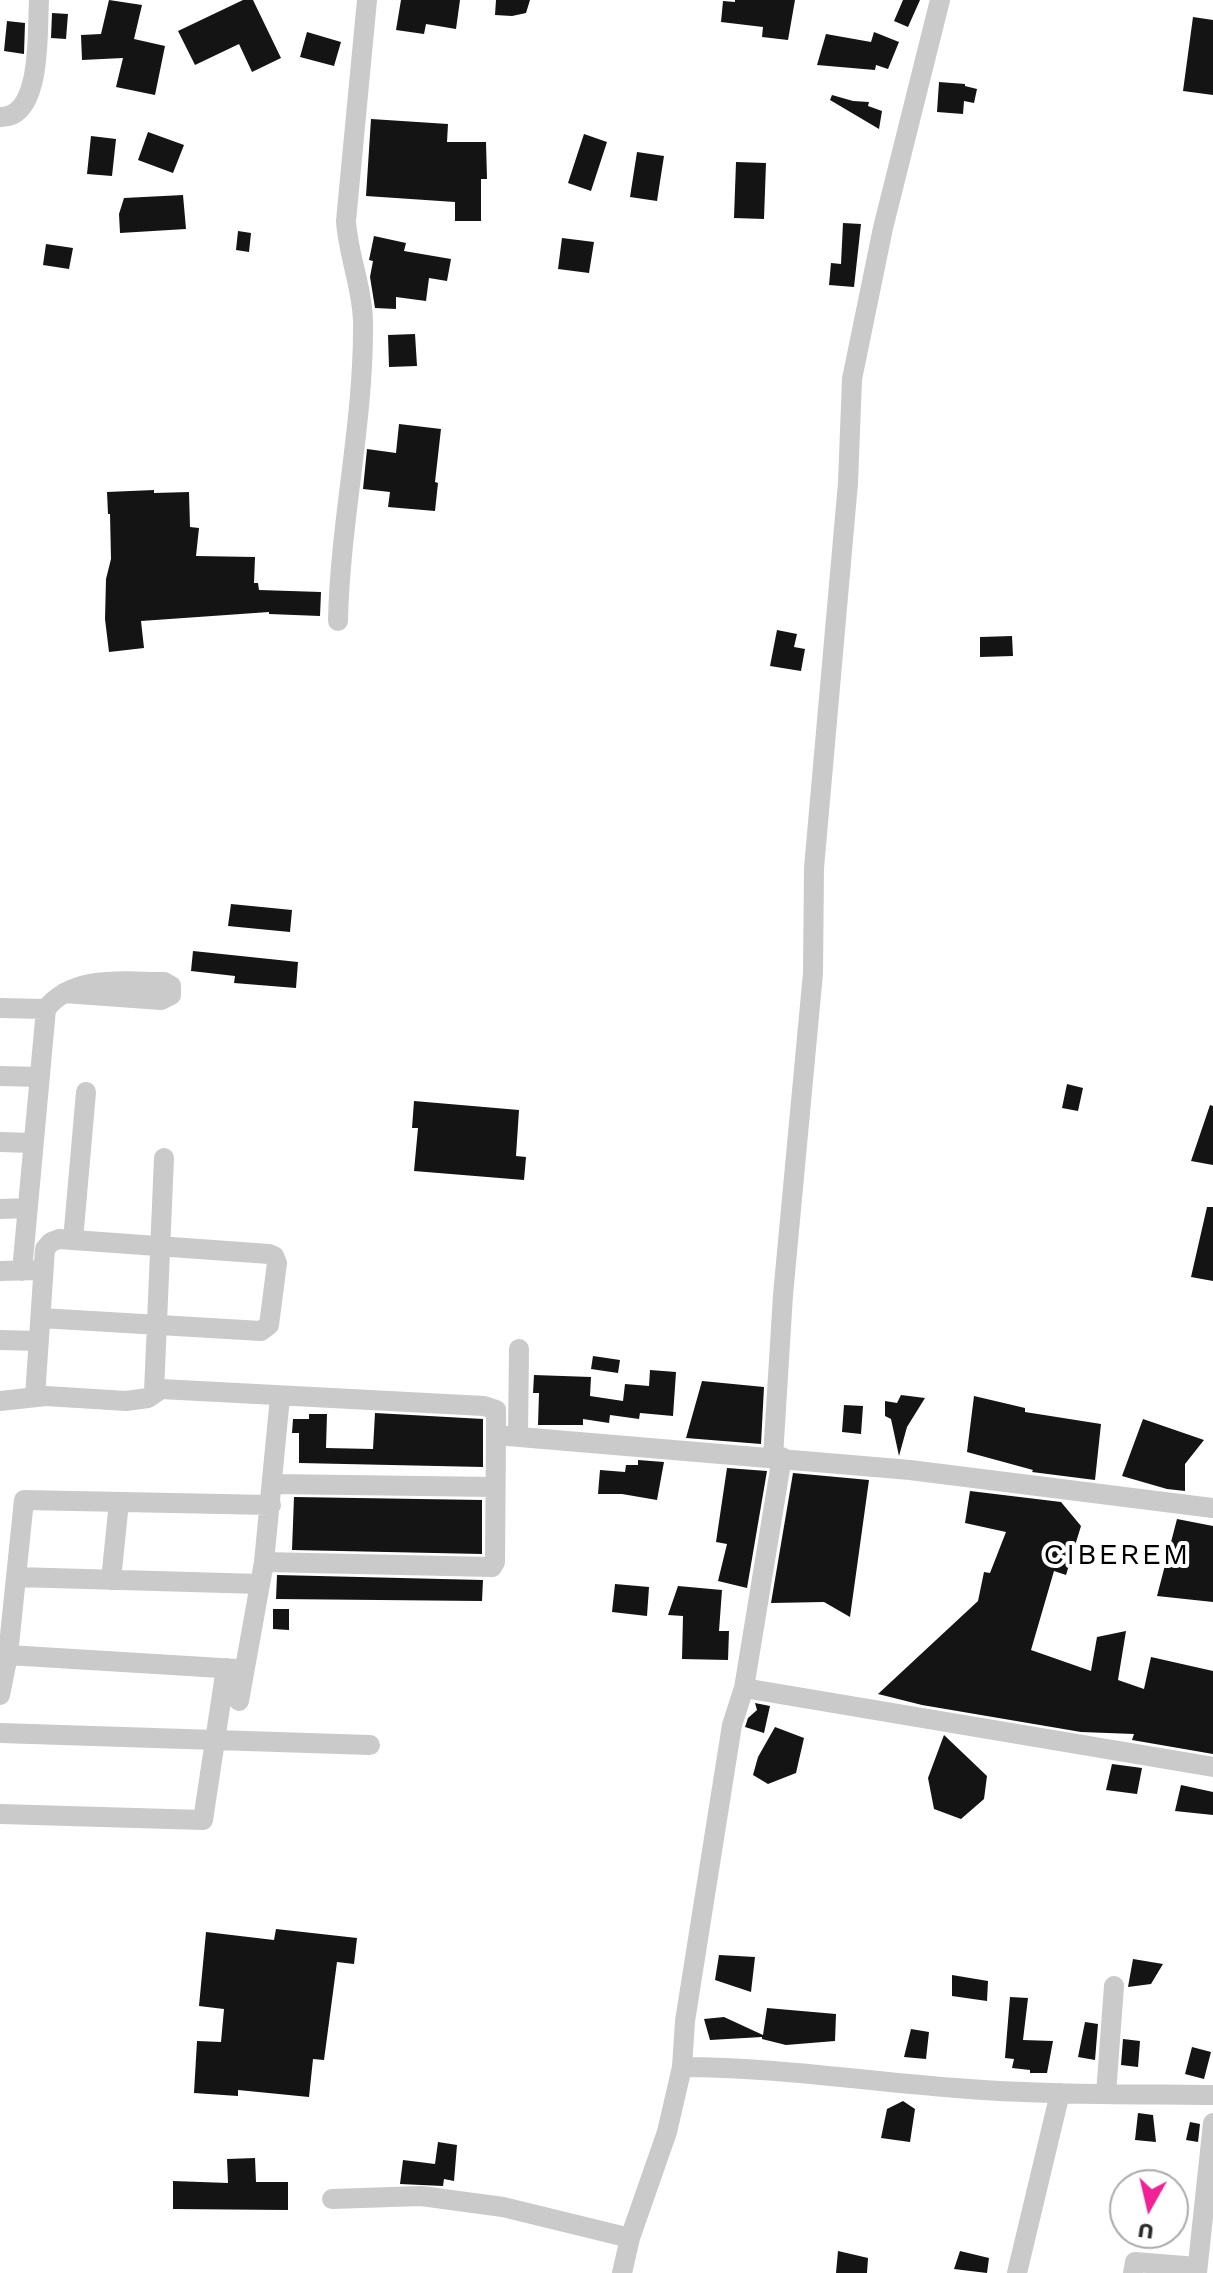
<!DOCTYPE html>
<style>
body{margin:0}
#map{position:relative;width:1213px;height:2273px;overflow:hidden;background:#fff;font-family:"Work Sans",sans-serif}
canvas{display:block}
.north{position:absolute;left:1109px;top:2169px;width:80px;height:80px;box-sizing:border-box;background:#fff;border:2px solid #ababab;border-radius:50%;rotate:188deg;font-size:22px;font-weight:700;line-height:32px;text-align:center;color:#2d2d2d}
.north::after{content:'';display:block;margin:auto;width:28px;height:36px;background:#f12293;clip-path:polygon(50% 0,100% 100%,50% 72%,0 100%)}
</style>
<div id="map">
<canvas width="1213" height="2273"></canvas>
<div class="north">U</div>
</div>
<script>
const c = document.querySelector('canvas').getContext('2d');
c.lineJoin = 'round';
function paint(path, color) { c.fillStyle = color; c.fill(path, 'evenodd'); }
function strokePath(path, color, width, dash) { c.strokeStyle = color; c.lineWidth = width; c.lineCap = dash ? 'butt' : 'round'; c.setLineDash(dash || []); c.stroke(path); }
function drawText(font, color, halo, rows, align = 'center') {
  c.font = font + ' "Work Sans",sans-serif'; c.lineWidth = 8; c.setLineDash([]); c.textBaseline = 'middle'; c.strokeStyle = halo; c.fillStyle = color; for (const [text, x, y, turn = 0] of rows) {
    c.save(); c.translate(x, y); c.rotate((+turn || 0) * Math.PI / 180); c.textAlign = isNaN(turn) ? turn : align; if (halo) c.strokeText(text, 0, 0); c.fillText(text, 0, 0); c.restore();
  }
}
paint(new Path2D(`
 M 109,0 L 142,5 L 134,39 L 165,46 L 155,95 L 116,87 L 123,58 L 82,60 L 81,35 L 101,34 Z
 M 243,0 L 253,0 L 281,58 L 252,72 L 239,44 L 195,65 L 178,31 Z
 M 401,0 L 460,0 L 456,29 L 426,24 L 424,34 L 396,30 Z
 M 496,0 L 530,0 L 526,13 L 512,16 L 495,15 Z
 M 735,0 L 795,0 L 788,40 L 762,37 L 763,27 L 721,22 L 723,1 L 735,2 Z
 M 903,0 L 920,0 L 908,27 L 894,21 Z
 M 52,13 L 68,14 L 66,39 L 51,38 Z
 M 1193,17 L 1213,20 L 1213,95 L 1183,91 Z
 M 7,21 L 25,23 L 24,54 L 4,51 Z
 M 307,32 L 341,42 L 334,66 L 300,57 Z
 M 874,32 L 899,42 L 888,69 L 876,65 L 875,70 L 817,65 L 826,34 L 871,42 Z
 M 939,82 L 965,84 L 965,86 L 977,89 L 974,103 L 964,101 L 963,114 L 937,112 Z
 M 832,95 L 853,101 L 869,102 L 868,106 L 882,111 L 879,129 L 830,100 Z
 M 371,119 L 448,124 L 447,142 L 486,142 L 487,179 L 481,179 L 481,221 L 455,221 L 455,202 L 366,196 Z
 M 148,132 L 184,145 L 173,173 L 138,160 Z
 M 584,134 L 607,142 L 591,191 L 568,183 Z
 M 91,136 L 116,139 L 112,176 L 87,174 Z
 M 637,152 L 664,156 L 657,201 L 630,197 Z
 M 736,162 L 766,163 L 764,219 L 734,218 Z
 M 183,195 L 186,229 L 120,233 L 119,214 L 124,198 Z
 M 843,223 L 861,224 L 854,287 L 829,285 L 831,263 L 841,264 Z
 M 238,231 L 251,233 L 249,252 L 236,250 Z
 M 374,236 L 406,243 L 404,251 L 451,259 L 447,281 L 429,278 L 426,301 L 396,297 L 396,309 L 375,308 L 370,277 L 373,261 L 369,260 Z
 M 562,238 L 594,242 L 589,273 L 558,269 Z
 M 46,244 L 73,248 L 69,269 L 43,265 Z
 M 415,334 L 417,366 L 389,367 L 388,335 Z
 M 399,424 L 441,429 L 435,482 L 438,483 L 435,511 L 388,507 L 390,492 L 363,489 L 367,449 L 396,453 Z
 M 154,490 L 154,493 L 189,492 L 190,527 L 199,528 L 196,556 L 255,557 L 254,583 L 258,583 L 259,590 L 321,592 L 320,616 L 269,614 L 269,612 L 141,621 L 144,648 L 109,652 L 105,619 L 106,579 L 111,559 L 110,514 L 108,514 L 107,492 Z
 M 777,630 L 797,634 L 794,647 L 805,649 L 801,671 L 770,666 Z
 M 1012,636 L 1013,656 L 980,657 L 980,637 Z
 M 231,904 L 292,910 L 290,932 L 228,926 Z
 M 193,951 L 298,962 L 296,988 L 234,983 L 235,976 L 191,971 Z
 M 1067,1084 L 1083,1088 L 1078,1111 L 1062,1108 Z
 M 414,1101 L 519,1110 L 516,1156 L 526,1157 L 524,1180 L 414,1171 L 418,1128 L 412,1128 Z
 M 1210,1105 L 1213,1106 L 1213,1165 L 1191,1161 Z
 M 1207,1207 L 1213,1207 L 1213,1281 L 1191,1277 Z
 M 593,1356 L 620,1360 L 618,1373 L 591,1369 Z
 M 650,1370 L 676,1372 L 673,1416 L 640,1413 L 639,1419 L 610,1415 L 609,1423 L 583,1419 L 583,1425 L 538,1425 L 539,1393 L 533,1393 L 534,1375 L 591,1377 L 590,1396 L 623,1401 L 625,1384 L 649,1386 Z
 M 702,1381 L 764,1387 L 761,1444 L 686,1438 Z
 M 901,1395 L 925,1398 L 907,1427 L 899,1456 L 891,1419 L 885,1416 L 885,1401 L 897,1403 Z
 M 974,1396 L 1025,1408 L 1025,1412 L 1101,1424 L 1095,1480 L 1032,1472 L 1033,1470 L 967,1452 Z
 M 844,1405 L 863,1406 L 861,1434 L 842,1432 Z
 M 375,1413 L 483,1419 L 483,1467 L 299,1463 L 299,1433 L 292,1433 L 293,1419 L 309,1419 L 309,1414 L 327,1414 L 326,1448 L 373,1449 Z
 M 1143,1419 L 1204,1440 L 1185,1464 L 1185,1491 L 1167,1489 L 1122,1476 Z
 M 638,1460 L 664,1462 L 657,1500 L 622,1494 L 598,1494 L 600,1470 L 625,1472 L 626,1465 L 638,1465 Z
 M 727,1468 L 767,1471 L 747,1588 L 718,1581 L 727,1544 L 716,1542 Z
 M 793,1473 L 869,1480 L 850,1617 L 824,1602 L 771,1603 Z
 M 970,1491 L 1061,1502 L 1081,1526 L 1066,1575 L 1054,1571 L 1031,1650 L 1091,1671 L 1097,1637 L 1126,1631 L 1118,1680 L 1144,1689 L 1151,1657 L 1213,1671 L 1213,1754 L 1132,1740 L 1134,1734 L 1081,1732 L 922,1705 L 878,1694 L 978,1601 L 984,1572 L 990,1573 L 1006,1532 L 965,1523 Z
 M 294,1497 L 482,1500 L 482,1554 L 292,1550 Z
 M 1177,1519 L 1213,1526 L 1213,1602 L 1157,1596 Z
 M 277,1575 L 483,1580 L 482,1601 L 276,1599 Z
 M 615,1584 L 649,1587 L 647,1616 L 612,1612 Z
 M 678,1586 L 722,1590 L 719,1631 L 729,1631 L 728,1660 L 682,1659 L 683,1616 L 668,1615 Z
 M 273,1609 L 289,1609 L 289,1630 L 273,1629 Z
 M 755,1703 L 770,1706 L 764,1733 L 745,1727 L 748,1718 L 757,1710 Z
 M 775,1727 L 804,1738 L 796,1773 L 768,1784 L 753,1775 L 758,1757 Z
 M 944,1735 L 987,1776 L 984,1799 L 961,1819 L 934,1809 L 928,1778 Z
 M 1112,1764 L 1142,1768 L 1137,1794 L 1106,1790 Z
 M 1181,1785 L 1213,1792 L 1213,1815 L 1175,1811 Z
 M 276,1929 L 357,1938 L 354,1964 L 337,1962 L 324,2060 L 313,2059 L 309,2097 L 238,2090 L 238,2096 L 194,2093 L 197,2041 L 221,2042 L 224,2009 L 199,2006 L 206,1932 L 274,1940 Z
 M 719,1955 L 755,1957 L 751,1992 L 715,1980 Z
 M 1133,1959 L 1163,1964 L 1151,1984 L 1128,1987 Z
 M 952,1975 L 988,1981 L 987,2001 L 952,1996 Z
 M 1010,1997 L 1028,1998 L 1023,2040 L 1053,2041 L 1047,2073 L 1030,2073 L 1030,2070 L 1012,2068 L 1014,2059 L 1005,2058 Z
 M 767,2008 L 836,2014 L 835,2041 L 786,2045 L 762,2039 L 762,2037 L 710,2040 L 704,2019 L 724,2017 L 763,2035 Z
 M 1085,2022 L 1098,2024 L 1095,2060 L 1078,2057 Z
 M 911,2029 L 929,2032 L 926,2059 L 904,2057 Z
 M 1123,2039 L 1140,2041 L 1138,2067 L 1121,2065 Z
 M 1192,2047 L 1211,2052 L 1204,2079 L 1185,2074 Z
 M 903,2101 L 915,2109 L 910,2142 L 881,2138 L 887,2109 Z
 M 1138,2113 L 1153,2115 L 1156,2142 L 1135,2140 Z
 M 1190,2122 L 1200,2124 L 1198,2142 L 1186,2140 Z
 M 438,2142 L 457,2145 L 454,2181 L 444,2179 L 443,2186 L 400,2184 L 403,2160 L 435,2164 Z
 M 255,2158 L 256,2182 L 288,2182 L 288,2210 L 173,2209 L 173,2181 L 228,2183 L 227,2159 Z
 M 838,2251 L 868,2258 L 867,2273 L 836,2273 Z
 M 960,2251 L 989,2258 L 987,2273 L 954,2269 Z`), '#141414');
strokePath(new Path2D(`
 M 0,117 C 43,119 37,29 39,0
 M 338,621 C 340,521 364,423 363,323 C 363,289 348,255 346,221 L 367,0
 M 0,1008 L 46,1009
 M 0,1076 L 40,1077
 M 0,1142 L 33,1143
 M 0,1209 L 28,1208
 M 73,1240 L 86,1092
 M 0,1271 L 36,1270
 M 22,1271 L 46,1009 C 73,974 125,982 164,982 L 171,986 L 171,995 L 161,1000 L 64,993
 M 0,1340 L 39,1341
 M 154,1392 L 164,1158
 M 35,1397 L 45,1249 L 51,1242 L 59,1239 L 269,1254 L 274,1256 L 277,1263 L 269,1325 L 261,1331 L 41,1318
 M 0,1401 L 46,1396 L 126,1401 L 148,1398 L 161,1389 L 484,1406 L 496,1410 L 496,1435
 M 518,1437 L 519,1349
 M 773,1457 L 783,1295 L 813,973 L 814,868 L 848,483 L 852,379 L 883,228 L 940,0
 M 782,1457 L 744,1688 L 732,1725 L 685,2021 L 682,2067 C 774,2067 864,2081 956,2088 C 1041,2095 1127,2094 1213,2095
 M 273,1484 L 495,1487
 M 264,1562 L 492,1567 L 495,1562 L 496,1435 L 910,1470 L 1213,1508
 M 16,1577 L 260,1584
 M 111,1580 L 119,1502
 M 8,1655 L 237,1669
 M 744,1688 L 1213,1767
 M 0,1695 L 8,1655 L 24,1500 L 271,1505
 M 239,1701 L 264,1562 L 280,1397
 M 0,1733 L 370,1745
 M 0,1814 L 203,1820 L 226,1668
 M 1106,2094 L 1114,1986
 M 332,2199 L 421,2196 L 503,2207 L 630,2238
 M 622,2273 L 630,2238 L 667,2132 L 682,2067
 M 1017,2273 L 1060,2093
 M 1133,2273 L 1135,2262 L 1197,2267
 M 1197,2273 L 1213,2123`), '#cacaca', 20);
c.letterSpacing = '2px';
drawText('30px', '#000', '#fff', [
 ["CIBEREM",1117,1555]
]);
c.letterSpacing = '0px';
</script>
